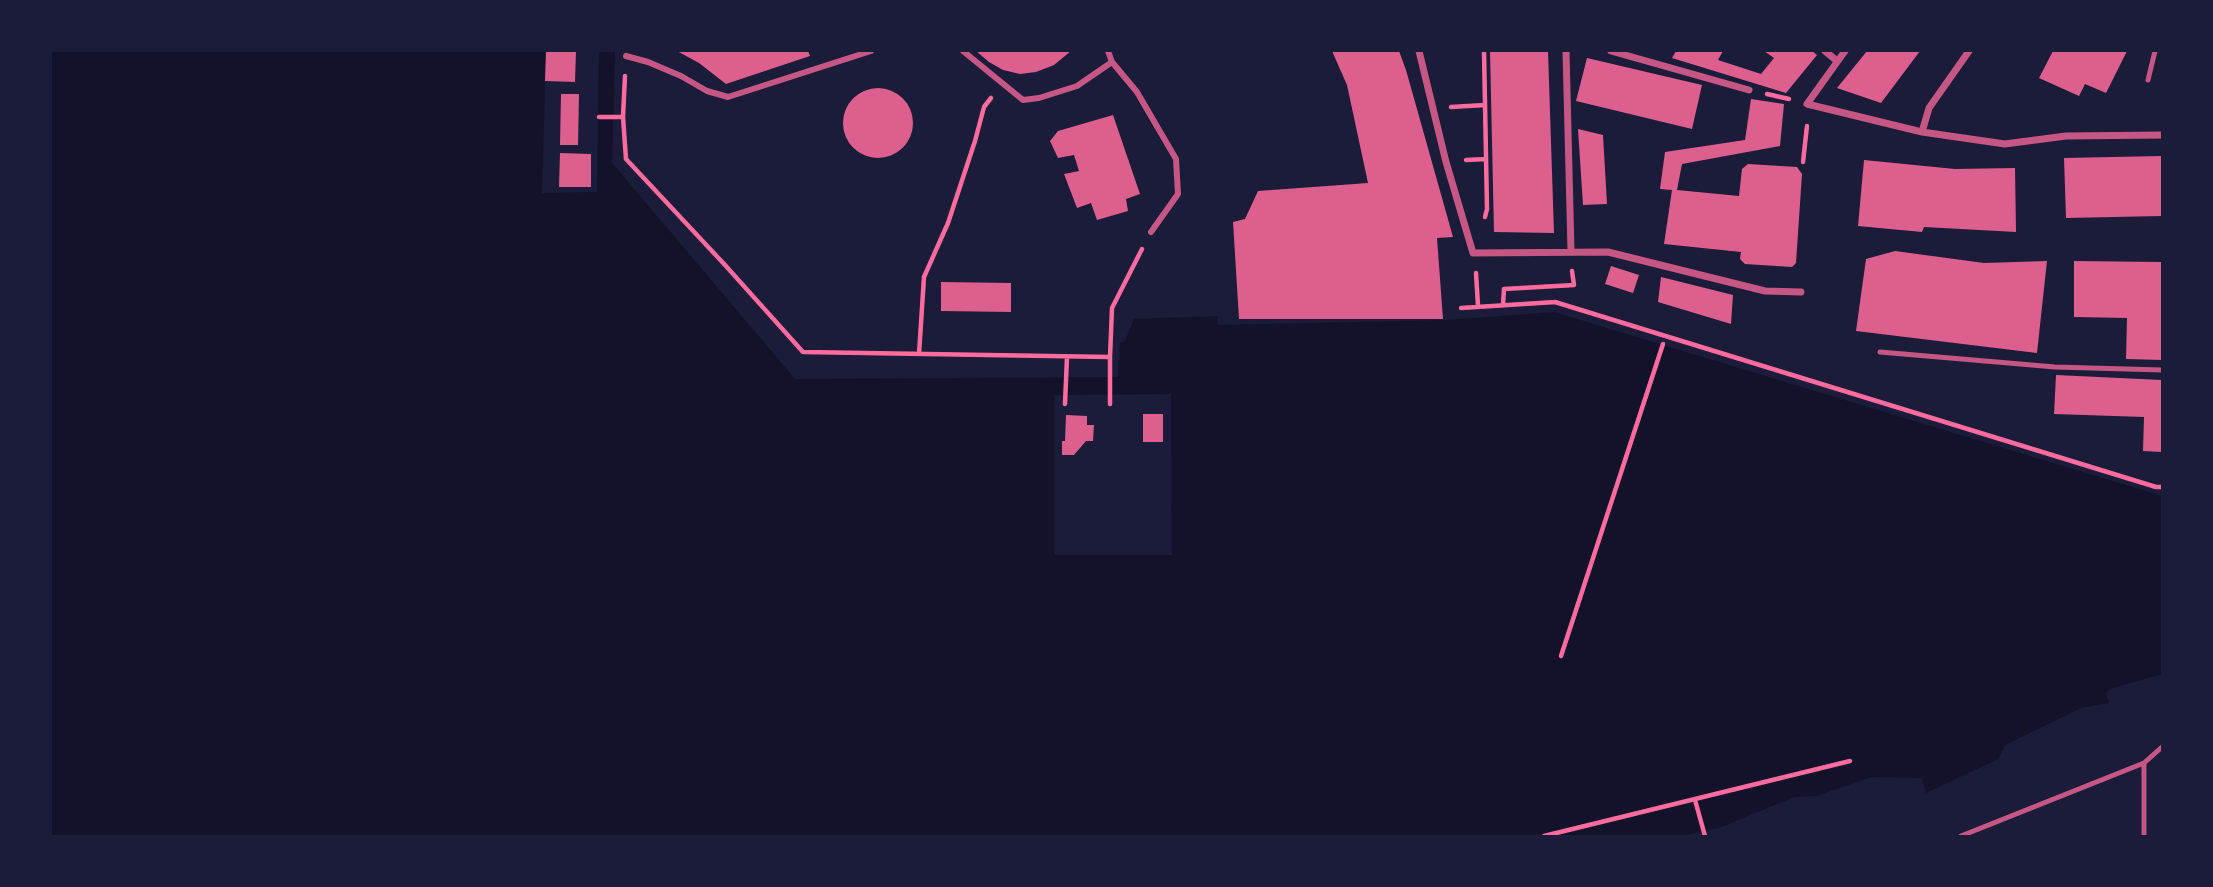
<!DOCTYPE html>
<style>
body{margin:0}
#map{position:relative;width:2213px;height:887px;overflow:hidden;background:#1b1b3a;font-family:"Libre Baskerville",serif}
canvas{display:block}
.frame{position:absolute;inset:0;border:52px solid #1b1b3a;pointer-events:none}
</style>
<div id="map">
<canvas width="2213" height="887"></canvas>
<div class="frame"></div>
</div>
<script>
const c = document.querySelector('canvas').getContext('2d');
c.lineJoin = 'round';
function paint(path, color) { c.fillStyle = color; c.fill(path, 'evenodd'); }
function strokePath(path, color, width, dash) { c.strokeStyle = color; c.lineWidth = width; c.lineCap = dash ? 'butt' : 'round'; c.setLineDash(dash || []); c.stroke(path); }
paint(new Path2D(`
 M 51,51 L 615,51 L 612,163 L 795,379 L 1118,377 L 1120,343 L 1125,341 L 1134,319 L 1218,316 L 1218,325 L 1446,320 L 1554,312 L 2162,496 L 2162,674 L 2109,689 L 2106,694 L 2109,703 L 2081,708 L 2005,745 L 1998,759 L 1926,793 L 1922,778 L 1872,777 L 1816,796 L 1794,797 L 1719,828 L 1680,836 L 51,836 Z`), '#12122b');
paint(new Path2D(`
 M 546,51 L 599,51 L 597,192 L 542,193 Z
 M 1171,394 L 1172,555 L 1054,555 L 1054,395 Z`), '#1b1b3a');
paint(new Path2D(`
 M 546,51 L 576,51 L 575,82 L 545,81 Z
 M 677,51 L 808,51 L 810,56 L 726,84 L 699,63 Z
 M 976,51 L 1071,51 L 1054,65 L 1036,72 L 1020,74 L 1003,70 L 989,62 Z
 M 1332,51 L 1399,51 L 1406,70 L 1453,237 L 1437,238 L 1443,319 L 1239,319 L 1233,222 L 1245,219 L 1258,191 L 1368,183 L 1347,85 Z
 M 1490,51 L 1548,51 L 1554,233 L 1494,232 Z
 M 1676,51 L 1723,51 L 1718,60 L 1761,74 L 1774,58 L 1764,51 L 1812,51 L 1817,55 L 1786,93 L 1672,58 Z
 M 1867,51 L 1920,51 L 1881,103 L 1837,88 Z
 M 2053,51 L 2127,51 L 2106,93 L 2085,84 L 2079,96 L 2039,78 Z
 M 1587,58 L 1702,85 L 1692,129 L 1576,101 Z
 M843 123a35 35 0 1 1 70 0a35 35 0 1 1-70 0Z
 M 561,94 L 579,94 L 578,145 L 560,145 Z
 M 1751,99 L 1784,104 L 1780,146 L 1682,164 L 1677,190 L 1739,196 L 1742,169 L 1748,164 L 1797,167 L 1802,174 L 1796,263 L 1792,267 L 1745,264 L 1740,259 L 1741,252 L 1664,244 L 1672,190 L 1660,189 L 1665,152 L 1745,140 Z
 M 1113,115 L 1140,194 L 1126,199 L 1128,211 L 1097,220 L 1091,203 L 1077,208 L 1064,174 L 1079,171 L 1074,155 L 1058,158 L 1050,141 L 1058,131 Z
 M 1578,129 L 1603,135 L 1607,204 L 1583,205 Z
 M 560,153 L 591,154 L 591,187 L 559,187 Z
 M 2162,156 L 2162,216 L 2066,218 L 2064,158 Z
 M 1864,160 L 1955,169 L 2015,168 L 2016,232 L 1924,227 L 1922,232 L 1858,226 Z
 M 1895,251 L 1984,263 L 2047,261 L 2037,353 L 1856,331 L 1866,259 Z
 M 2074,261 L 2162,262 L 2162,360 L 2126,359 L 2127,318 L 2074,317 Z
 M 1611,266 L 1639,275 L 1633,293 L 1605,284 Z
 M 1661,277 L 1733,295 L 1731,324 L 1658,302 Z
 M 941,282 L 1011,283 L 1011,312 L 941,311 Z
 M 2056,375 L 2162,380 L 2162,452 L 2143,451 L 2144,417 L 2054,414 Z
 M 1143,414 L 1163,414 L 1163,442 L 1143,442 Z
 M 1066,415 L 1087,416 L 1087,425 L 1094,425 L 1093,441 L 1086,441 L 1074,455 L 1062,455 L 1062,441 L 1065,441 Z`), '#dd5f8e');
strokePath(new Path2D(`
 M 1484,51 L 1487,209 L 1485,217
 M 625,76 L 623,117 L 626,159 L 725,265 L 803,352 L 1110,357 L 1112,308 L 1142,249
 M 1767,94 L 1789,99
 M 1451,107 L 1485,105
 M 599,117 L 623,117
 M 1466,160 L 1486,159
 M 1803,162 L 1807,126
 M 1476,273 L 1478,306
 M 1503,305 L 1504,289 L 1574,285 L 1572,271
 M 1461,308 L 1555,302 L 2156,487 L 2162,487
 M 919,354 L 924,277 L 948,223 L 975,141 L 984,107 L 991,98
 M 1065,404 L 1067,357
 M 1110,404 L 1110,357
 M 1561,656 L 1663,344
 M 1695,800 L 1705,836
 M 1544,836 L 1850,761`), '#ff6b9d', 4.5);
strokePath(new Path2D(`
 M 2148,80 L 2155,51
 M 1880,352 L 2055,367 L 2162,370
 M 1961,836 L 2144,763
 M 2144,836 L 2144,763 L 2162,747`), '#c65784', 5);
strokePath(new Path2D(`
 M 963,51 L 1023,100 L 1039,98 L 1077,86 L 1112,62
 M 1108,51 L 1112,62 L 1137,92 L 1176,159 L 1178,194 L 1151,232
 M 626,56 L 648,62 L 681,76 L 707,91 L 728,97 L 871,51`), '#c65784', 6);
strokePath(new Path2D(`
 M 1419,51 L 1446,162 L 1473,253 L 1608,252 L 1765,291 L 1801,292
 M 1566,51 L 1571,251
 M 1611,51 L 1749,90
 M 1825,51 L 1837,61
 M 1845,51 L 1807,104 L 1922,132 L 2005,144 L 2066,136 L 2162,135
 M 1922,132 L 1929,108 L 1969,51`), '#c65784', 7);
</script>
